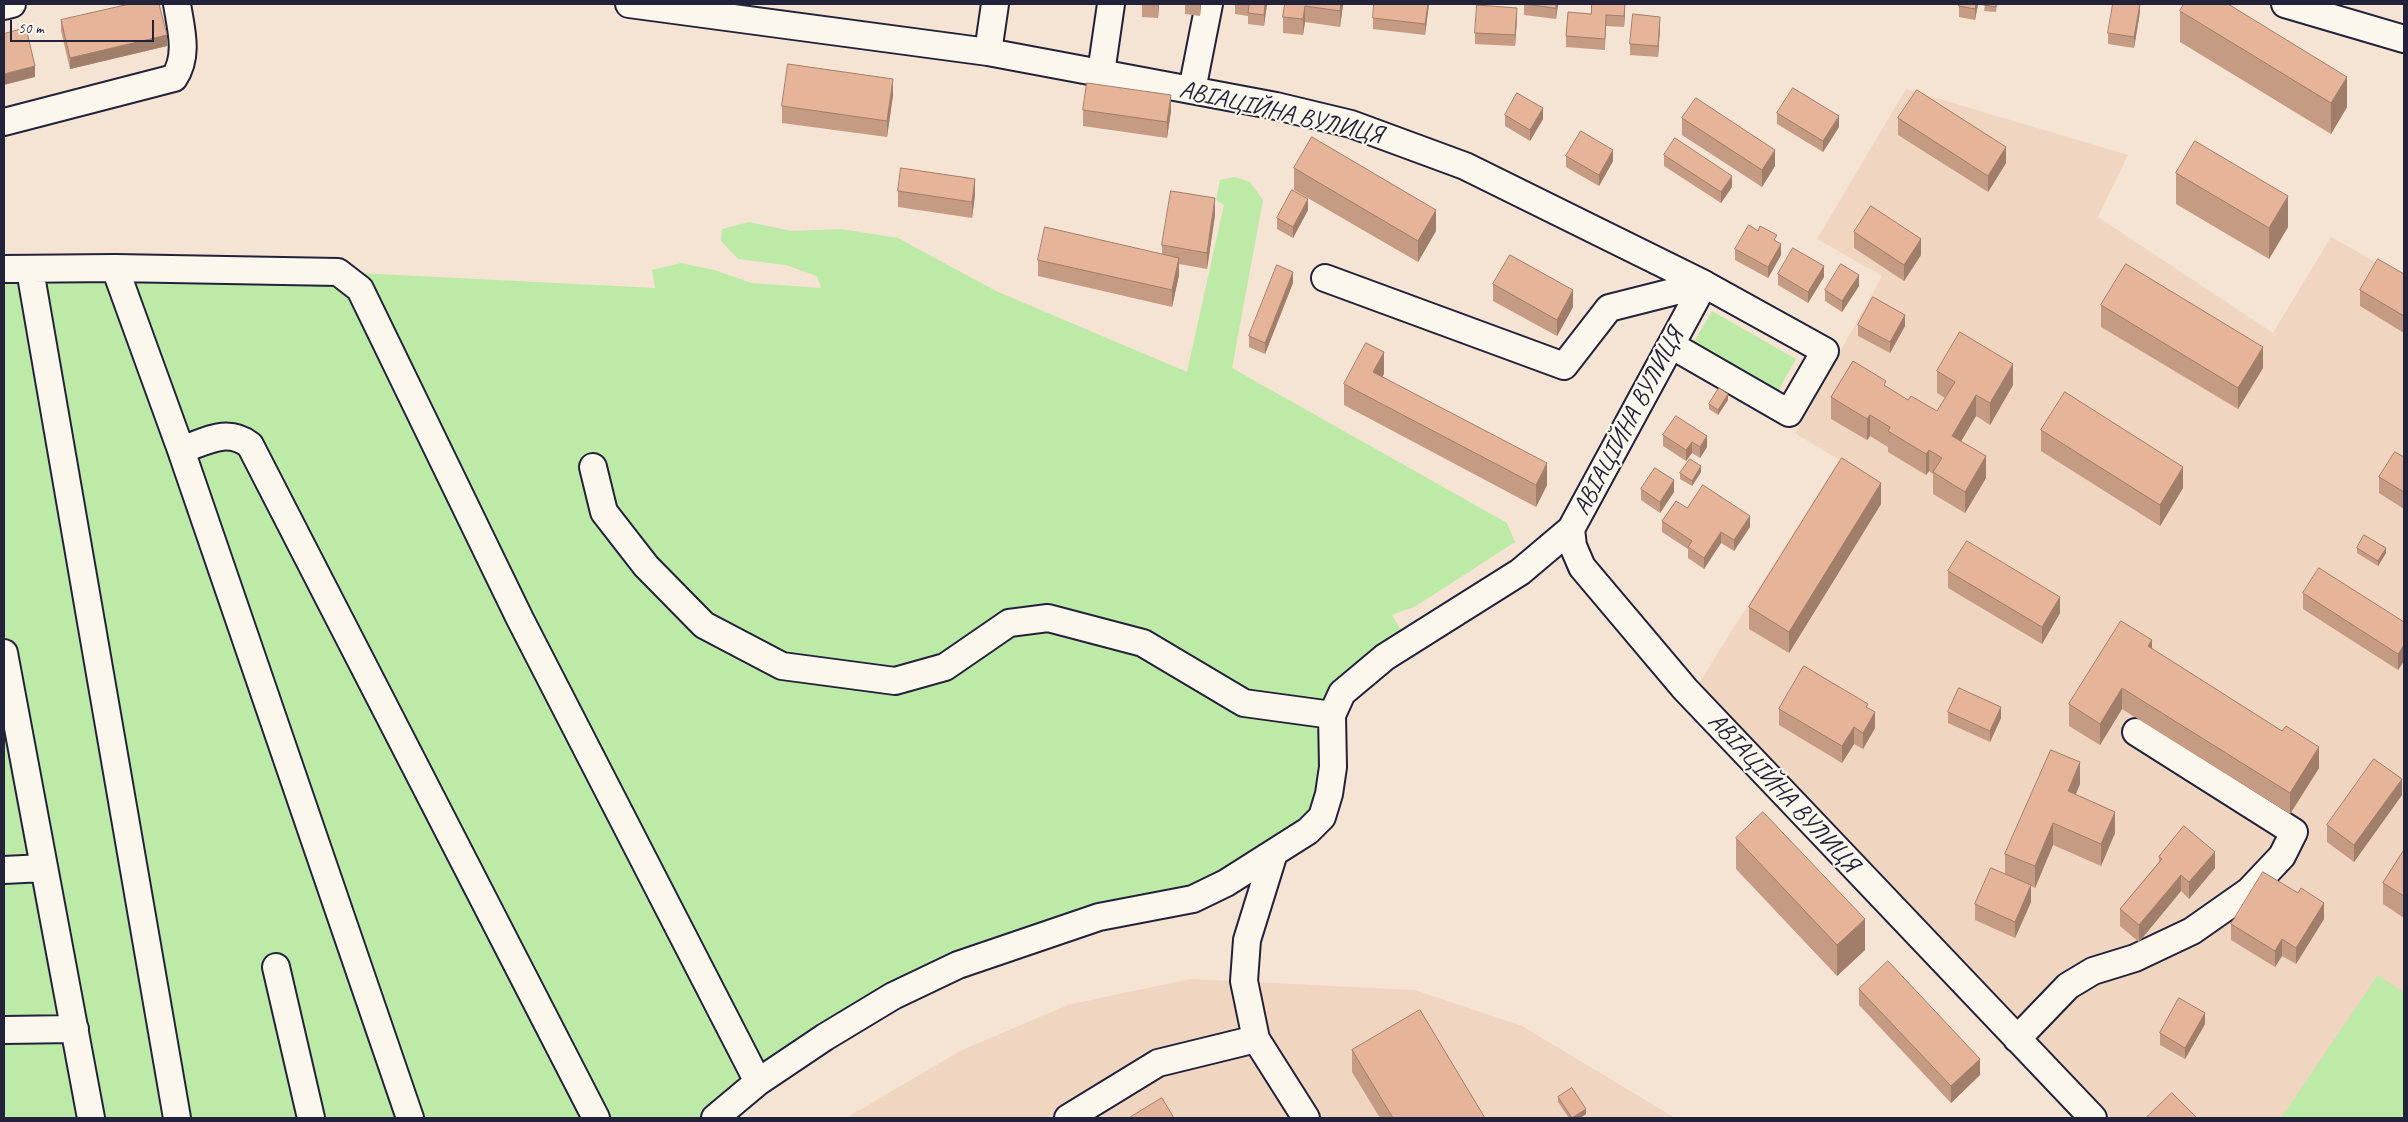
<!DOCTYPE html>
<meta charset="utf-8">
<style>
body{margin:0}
#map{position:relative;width:2408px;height:1122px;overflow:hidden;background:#f5e3d3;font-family:Caveat,sans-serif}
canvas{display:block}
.frame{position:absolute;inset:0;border:5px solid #22223b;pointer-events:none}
.scale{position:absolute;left:10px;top:20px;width:144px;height:22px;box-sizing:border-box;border:2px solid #22223b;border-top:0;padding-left:6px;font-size:15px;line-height:18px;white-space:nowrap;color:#22223b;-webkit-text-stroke:4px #fbf7ec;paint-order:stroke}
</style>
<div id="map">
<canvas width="2408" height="1122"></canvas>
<div class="frame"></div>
<div class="scale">50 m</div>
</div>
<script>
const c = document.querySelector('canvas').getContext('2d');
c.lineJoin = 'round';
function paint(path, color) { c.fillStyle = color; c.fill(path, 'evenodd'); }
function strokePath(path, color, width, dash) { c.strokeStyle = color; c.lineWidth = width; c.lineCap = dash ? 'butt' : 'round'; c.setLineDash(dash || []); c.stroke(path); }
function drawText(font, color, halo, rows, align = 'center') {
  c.font = font + ' Caveat,sans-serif'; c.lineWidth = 4.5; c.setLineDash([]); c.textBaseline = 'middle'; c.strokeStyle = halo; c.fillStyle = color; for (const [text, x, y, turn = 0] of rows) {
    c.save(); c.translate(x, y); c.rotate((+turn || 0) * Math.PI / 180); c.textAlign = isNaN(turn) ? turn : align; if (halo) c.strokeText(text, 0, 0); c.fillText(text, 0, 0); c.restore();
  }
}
paint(new Path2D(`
 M 1906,89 L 2128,155 L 2098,217 L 2273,333 L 2331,237 L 2404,278 L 2404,1118 L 2112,1118 L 1699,683 L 1839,460 L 1795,433 L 1882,276 L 1817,239 Z
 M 1190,979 L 1415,990 L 1522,1026 L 1675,1118 L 846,1118 L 962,1050 L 1068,1005 Z`), '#f0d5c1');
paint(new Path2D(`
 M 1235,177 L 1250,182 L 1263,200 L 1232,368 L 1507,523 L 1515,542 L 1416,606 L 1392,615 L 1408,642 L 1342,693 L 1322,817 L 1226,883 L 958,965 L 715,1118 L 4,1118 L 4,269 L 338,272 L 655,288 L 652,270 L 681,263 L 714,270 L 751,283 L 821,288 L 817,276 L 786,265 L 738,259 L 721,241 L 722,229 L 749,222 L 791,231 L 841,229 L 898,238 L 996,291 L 1187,372 L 1224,205 L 1216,200 L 1220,180 Z
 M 1712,311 L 1796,359 L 1778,391 L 1694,342 Z
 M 2378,975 L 2404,993 L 2404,1118 L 2281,1118 Z`), '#beeaa7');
const minor = new Path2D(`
 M 629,4 L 988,52 L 1276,106 L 1351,124 L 1465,166 L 1704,284 L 1571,529 L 1573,546 L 1582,567 L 1685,689 L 2093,1118
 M 2285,4 L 2404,39
 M 4,6 L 12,4
 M 988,52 L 995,4
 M 1101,73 L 1111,4
 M 1192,90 L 1209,4
 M 4,122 L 174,78 C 189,56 181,29 177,4
 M 115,268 L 338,272 L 360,289 L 520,619 L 758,1082
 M 4,269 L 115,268 L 181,450 L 410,1118
 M 30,270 L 177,1118
 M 1325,278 L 1564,366 L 1609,308 L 1704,284 L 1825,351 L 1789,413 L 1671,345
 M 181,450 C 205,442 227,427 250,445 L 596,1118
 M 593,467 L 604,512 L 646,566 L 704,625 L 782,666 L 895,681 L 945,667 L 1009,623 L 1048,618 L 1143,643 L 1244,703 L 1332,715
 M 4,653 L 91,1118
 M 1274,853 L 1247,940 L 1244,981 L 1256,1039 L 1306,1118
 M 4,870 L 44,868
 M 276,967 L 311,1118
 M 4,1030 L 75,1029
 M 2017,1039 L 2068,986 L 2093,971 L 2135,958 L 2192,931 L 2249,891 L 2282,856 L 2294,832 L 2136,732
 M 715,1118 L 758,1082 L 825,1037 L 893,996 L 958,965 L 1099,917 L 1193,899 L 1226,883 L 1308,831 L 1322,817 L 1329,794 L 1333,767 L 1332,715 L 1342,693 L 1385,657 L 1520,572 L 1571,529
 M 1068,1118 L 1158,1063 L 1256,1039`);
strokePath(minor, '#22223b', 30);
strokePath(minor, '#fbf7ec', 26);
paint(new Path2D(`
 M 1142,4 L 1159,4 L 1158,18 L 1142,17 Z
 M 1185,4 L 1201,4 L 1200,16 L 1185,14 Z
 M 1235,4 L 1267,4 L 1264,26 L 1248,24 L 1248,16 L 1235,14 Z
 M 1285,4 L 1343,4 L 1340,27 L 1305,22 L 1303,35 L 1283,33 L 1283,17 Z
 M 1429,4 L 1425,35 L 1373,29 L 1373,18 Z
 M 1524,4 L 1558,4 L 1556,19 L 1524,15 Z
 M 1959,4 L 1978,4 L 1975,20 L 1959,17 Z
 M 1985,4 L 1997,4 L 1996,12 L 1984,11 Z
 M 2140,4 L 2140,12 L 2134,48 L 2108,44 L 2108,33 Z
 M 2180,11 L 2347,107 L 2331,134 L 2180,42 Z
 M 1625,12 L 1624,27 L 1606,26 L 1605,50 L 1566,47 L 1566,36 L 1591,14 Z
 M 1517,19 L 1515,46 L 1475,44 L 1475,33 Z
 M 61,20 L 167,46 L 70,69 L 61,31 Z
 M 1660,28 L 1658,57 L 1630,55 L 1630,44 Z
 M 893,95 L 887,137 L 782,123 L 782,106 Z
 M 1083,110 L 1171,111 L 1167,138 L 1083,126 Z
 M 1777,113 L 1839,127 L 1823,152 L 1777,124 Z
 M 1505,115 L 1543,119 L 1530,141 L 1505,126 Z
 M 1682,118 L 1775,166 L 1762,187 L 1682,135 Z
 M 1898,118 L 2006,163 L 1988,192 L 1898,135 Z
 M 1664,155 L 1732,187 L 1721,203 L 1664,166 Z
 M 1566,156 L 1613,161 L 1599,186 L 1566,167 Z
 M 1294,168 L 1436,231 L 1418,262 L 1294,190 Z
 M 2176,173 L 2288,227 L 2269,259 L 2176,204 Z
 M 898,191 L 975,195 L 972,218 L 898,207 Z
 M 1308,210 L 1293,238 L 1277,229 L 1277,218 Z
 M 1215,215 L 1207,269 L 1179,264 L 1179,275 L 1172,307 L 1038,276 L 1038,260 L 1162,254 L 1162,245 Z
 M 1854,232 L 1921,255 L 1904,281 L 1854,248 Z
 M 1777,241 L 1781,255 L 1768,278 L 1735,260 L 1735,249 Z
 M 1778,274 L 1824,277 L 1808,303 L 1778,285 Z
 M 2404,274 L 2404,333 L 2360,306 L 2360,290 Z
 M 1293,283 L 1265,354 L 1249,347 L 1249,336 Z
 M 1493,284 L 1573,307 L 1557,336 L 1493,301 Z
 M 1859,286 L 1842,312 L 1825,301 L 1825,290 Z
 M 2101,305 L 2263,368 L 2238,409 L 2101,327 Z
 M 1858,325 L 1905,326 L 1890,353 L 1858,336 Z
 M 1937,371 L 2013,385 L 1990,425 L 1976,416 L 1961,441 L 1986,478 L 1965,513 L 1933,494 L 1933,474 L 1929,471 L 1926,475 L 1888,452 L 1888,447 L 1870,436 L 1867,440 L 1831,419 L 1831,397 L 1886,387 L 1908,400 L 1937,411 L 1945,398 L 1937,393 Z
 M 1384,374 L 1382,376 L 1547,485 L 1536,507 L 1344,405 L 1344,384 Z
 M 1728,400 L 1718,415 L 1709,409 L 1709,404 Z
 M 2041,430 L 2183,488 L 2160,526 L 2041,451 Z
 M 1663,435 L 1707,436 L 1707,447 L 1700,458 L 1692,453 L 1686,461 L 1663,446 Z
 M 2404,457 L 2404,509 L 2379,493 L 2379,477 Z
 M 1701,472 L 1692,486 L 1680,479 L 1680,473 Z
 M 1641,489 L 1674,492 L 1660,513 L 1641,500 Z
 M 1881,504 L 1789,653 L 1749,629 L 1749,607 Z
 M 1687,508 L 1750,527 L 1734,551 L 1721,543 L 1704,569 L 1688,558 L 1688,549 L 1662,532 L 1662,521 Z
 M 2357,548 L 2386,553 L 2378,566 L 2357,553 Z
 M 1948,571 L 2060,613 L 2042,644 L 1948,588 Z
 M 2303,593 L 2404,622 L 2404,661 L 2398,670 L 2303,609 Z
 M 2152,649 L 2319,768 L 2290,814 L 2122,709 L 2100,745 L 2069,726 L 2069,704 Z
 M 1868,708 L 1875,728 L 1863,749 L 1854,744 L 1842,763 L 1779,725 L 1779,709 Z
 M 1948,712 L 2001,718 L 1990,742 L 1948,723 Z
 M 2080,784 L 2076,794 L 2115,833 L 2101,866 L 2053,845 L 2035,888 L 2031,886 L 2031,902 L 2015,938 L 1975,920 L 1975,904 L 2005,874 L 2005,854 Z
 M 2402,795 L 2354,862 L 2327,842 L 2327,825 Z
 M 1736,838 L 1865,950 L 1837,976 L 1736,869 Z
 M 2404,850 L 2404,918 L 2383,904 L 2383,883 Z
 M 2159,857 L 2215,868 L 2189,899 L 2181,891 L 2139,942 L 2120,926 L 2120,909 L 2159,862 Z
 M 2298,893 L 2324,919 L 2296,964 L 2282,956 L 2275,967 L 2231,940 L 2231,924 Z
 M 1859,989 L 1980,1075 L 1951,1103 L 1859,1005 Z
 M 2205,1024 L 2185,1059 L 2160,1045 L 2160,1033 Z
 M 1352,1050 L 1485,1118 L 1380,1118 L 1352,1072 Z
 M 1558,1097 L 1586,1114 L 1580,1118 L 1569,1118 L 1558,1102 Z`), '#c69b83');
paint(new Path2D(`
 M 1158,4 L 1159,4 L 1158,18 Z
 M 1200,4 L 1201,4 L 1200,16 Z
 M 1265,4 L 1267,4 L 1264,26 L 1264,15 Z
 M 1341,4 L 1343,4 L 1340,27 L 1340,11 Z
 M 1428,4 L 1429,4 L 1425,35 L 1425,24 Z
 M 1556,4 L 1558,4 L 1556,19 Z
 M 1625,4 L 1625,12 L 1624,27 L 1624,16 Z
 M 1976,4 L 1978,4 L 1975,20 L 1975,9 Z
 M 2140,4 L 2140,12 L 2134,48 L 2134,37 Z
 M 1305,6 L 1305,22 L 1303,35 L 1303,19 Z
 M 1517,8 L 1517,19 L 1515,46 L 1515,35 Z
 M 1660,17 L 1660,28 L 1658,57 L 1658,46 Z
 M 167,35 L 167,46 L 70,69 L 70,58 Z
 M 35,66 L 35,77 L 4,85 L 4,74 Z
 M 2347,77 L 2347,107 L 2331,134 L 2331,103 Z
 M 893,79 L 893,95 L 887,137 L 887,121 Z
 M 1171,95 L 1171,111 L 1167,138 L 1167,122 Z
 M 1543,108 L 1543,119 L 1530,141 L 1530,130 Z
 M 1839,116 L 1839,127 L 1823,152 L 1823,141 Z
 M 2006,147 L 2006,163 L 1988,192 L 1988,176 Z
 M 1613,150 L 1613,161 L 1599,186 L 1599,175 Z
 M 1775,150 L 1775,166 L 1762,187 L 1762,170 Z
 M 1732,176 L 1732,187 L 1721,203 L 1721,192 Z
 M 975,179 L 975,195 L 972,218 L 972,202 Z
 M 2288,196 L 2288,227 L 2269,259 L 2269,228 Z
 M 1215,198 L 1215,215 L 1207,269 L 1207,253 Z
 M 1308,199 L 1308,210 L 1293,238 L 1293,227 Z
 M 1436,210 L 1436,231 L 1418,262 L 1418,241 Z
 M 1921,239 L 1921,255 L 1904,281 L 1904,265 Z
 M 1781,244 L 1781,255 L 1768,278 L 1768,267 Z
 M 1179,258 L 1179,275 L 1172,307 L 1172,290 Z
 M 1824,266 L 1824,277 L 1808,303 L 1808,292 Z
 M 1293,272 L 1293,283 L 1265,354 L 1265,343 Z
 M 1859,275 L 1859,286 L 1842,312 L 1842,301 Z
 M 1573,290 L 1573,307 L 1557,336 L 1557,320 Z
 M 1905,315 L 1905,326 L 1890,353 L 1890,342 Z
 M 2263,347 L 2263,368 L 2238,409 L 2238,388 Z
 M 1384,352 L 1384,374 L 1373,393 L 1373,372 Z
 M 2013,364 L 2013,385 L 1990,425 L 1990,403 Z
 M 1728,394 L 1728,400 L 1718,415 L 1718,410 Z
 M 1976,395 L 1976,416 L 1952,457 L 1952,436 Z
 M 1870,415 L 1870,436 L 1867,440 L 1867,419 Z
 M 1707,436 L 1707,447 L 1700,458 L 1700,447 Z
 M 1692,442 L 1692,453 L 1686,461 L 1686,450 Z
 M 1929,450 L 1929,471 L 1926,475 L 1926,454 Z
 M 1986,456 L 1986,478 L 1965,513 L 1965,492 Z
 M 1547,463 L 1547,485 L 1536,507 L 1536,485 Z
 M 1701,466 L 1701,472 L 1692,486 L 1692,481 Z
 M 2183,467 L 2183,488 L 2160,526 L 2160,505 Z
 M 1674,480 L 1674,492 L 1660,513 L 1660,502 Z
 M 1881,483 L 1881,504 L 1789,653 L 1789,632 Z
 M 1750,516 L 1750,527 L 1734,551 L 1734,540 Z
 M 1721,532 L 1721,543 L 1704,569 L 1704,558 Z
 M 2386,548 L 2386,553 L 2378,566 L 2378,561 Z
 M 2060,597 L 2060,613 L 2042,644 L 2042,627 Z
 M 2152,640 L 2152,662 L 2148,646 Z
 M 2404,645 L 2404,661 L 2398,670 L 2398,654 Z
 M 2122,688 L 2122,709 L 2100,745 L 2100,724 Z
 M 2001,707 L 2001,718 L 1990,742 L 1990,731 Z
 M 1875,712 L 1875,728 L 1863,749 L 1863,733 Z
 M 1854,727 L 1854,744 L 1842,763 L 1842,746 Z
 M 2319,747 L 2319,768 L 2290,814 L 2290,793 Z
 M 2080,762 L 2080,784 L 2068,812 L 2068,791 Z
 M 2402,779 L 2402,795 L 2354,862 L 2354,845 Z
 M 2115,812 L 2115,833 L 2101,866 L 2101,844 Z
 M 2053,823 L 2053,845 L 2035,888 L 2035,866 Z
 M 2215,852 L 2215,868 L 2189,899 L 2189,882 Z
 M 2181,875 L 2181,891 L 2139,942 L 2139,925 Z
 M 2031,885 L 2031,902 L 2015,938 L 2015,922 Z
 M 2324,903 L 2324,919 L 2296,964 L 2296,948 Z
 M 1865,919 L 1865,950 L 1837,976 L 1837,945 Z
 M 2282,939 L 2282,956 L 2275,967 L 2275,951 Z
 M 2205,1013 L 2205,1024 L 2185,1059 L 2185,1048 Z
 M 1980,1059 L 1980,1075 L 1951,1103 L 1951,1086 Z
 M 1586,1109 L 1586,1114 L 1580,1118 L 1572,1118 Z`), '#a17e6a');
const building = new Path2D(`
 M 130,4 L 159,4 L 167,35 L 70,58 L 61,20 Z
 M 1241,4 L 1265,4 L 1264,15 L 1248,13 L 1249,5 Z
 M 1285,4 L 1341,4 L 1340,11 L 1305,6 L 1303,19 L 1283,17 Z
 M 1374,4 L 1428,4 L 1425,24 L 1373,18 Z
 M 1526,4 L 1556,4 L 1556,8 Z
 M 1592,4 L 1625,4 L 1624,16 L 1606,15 L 1605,39 L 1566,36 L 1568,12 L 1591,14 Z
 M 1959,4 L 1976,4 L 1975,9 L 1959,6 Z
 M 1985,4 L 1996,4 L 1996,7 L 1984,5 Z
 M 2113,4 L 2140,4 L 2134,37 L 2108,33 Z
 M 2184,4 L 2228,4 L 2347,77 L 2331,103 L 2180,11 Z
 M 1477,5 L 1517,8 L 1515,35 L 1475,33 Z
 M 1633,14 L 1660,17 L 1658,46 L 1630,44 Z
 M 26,28 L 35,66 L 4,74 L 4,34 Z
 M 788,64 L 893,79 L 887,121 L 782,106 Z
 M 1087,83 L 1171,95 L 1167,122 L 1083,110 Z
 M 1793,88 L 1839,116 L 1823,141 L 1777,113 Z
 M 1917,90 L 2006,147 L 1988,176 L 1898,118 Z
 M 1517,93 L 1543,108 L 1530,130 L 1505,115 Z
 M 1696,98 L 1775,150 L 1762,170 L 1682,118 Z
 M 1581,131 L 1613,150 L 1599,175 L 1566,156 Z
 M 1312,137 L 1436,210 L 1418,241 L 1294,168 Z
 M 1675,138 L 1732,176 L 1721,192 L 1664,155 Z
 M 2195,141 L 2288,196 L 2269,228 L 2176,173 Z
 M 901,168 L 975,179 L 972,202 L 898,191 Z
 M 1292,190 L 1308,199 L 1293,227 L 1277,218 Z
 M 1171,191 L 1215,198 L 1207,253 L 1162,245 Z
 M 1871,206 L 1921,239 L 1904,265 L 1854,232 Z
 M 1749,225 L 1758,231 L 1760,226 L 1777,235 L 1774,240 L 1781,244 L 1768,267 L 1735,249 Z
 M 1045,227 L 1179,258 L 1172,290 L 1038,260 Z
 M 1793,248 L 1824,266 L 1808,292 L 1778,274 Z
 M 1510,255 L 1573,290 L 1557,320 L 1493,284 Z
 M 2378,259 L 2404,274 L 2404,316 L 2360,290 Z
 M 1841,264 L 1859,275 L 1842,301 L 1825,290 Z
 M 2126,264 L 2263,347 L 2238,388 L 2101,305 Z
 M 1277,265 L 1293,272 L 1265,343 L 1249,336 Z
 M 1873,297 L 1905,315 L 1890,342 L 1858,325 Z
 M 1960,332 L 2013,364 L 1990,403 L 1976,395 L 1952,436 L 1986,456 L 1965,492 L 1933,472 L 1942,458 L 1929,450 L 1926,454 L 1888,431 L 1890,427 L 1870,415 L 1867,419 L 1831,397 L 1853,361 L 1886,381 L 1884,385 L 1908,400 L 1911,396 L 1937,411 L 1955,382 L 1937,371 Z
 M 1366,343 L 1384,352 L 1373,372 L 1547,463 L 1536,485 L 1344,384 Z
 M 1719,388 L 1728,394 L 1718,410 L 1709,404 Z
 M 2065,392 L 2183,467 L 2160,505 L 2041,430 Z
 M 1676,416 L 1707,436 L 1700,447 L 1692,442 L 1686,450 L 1663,435 Z
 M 2395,452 L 2404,457 L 2404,492 L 2379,477 Z
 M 1842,458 L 1881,483 L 1789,632 L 1749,607 Z
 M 1690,459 L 1701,466 L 1692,481 L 1680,473 Z
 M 1655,468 L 1674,480 L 1660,502 L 1641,489 Z
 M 1703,485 L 1750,516 L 1734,540 L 1721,532 L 1704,558 L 1688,547 L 1692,541 L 1662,521 L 1676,501 L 1687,508 Z
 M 2364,535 L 2386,548 L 2378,561 L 2357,548 Z
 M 1967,541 L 2060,597 L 2042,627 L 1948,571 Z
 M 2319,568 L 2404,622 L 2404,645 L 2398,654 L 2303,593 Z
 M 2121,621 L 2152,640 L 2148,646 L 2282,731 L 2286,726 L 2319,747 L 2290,793 L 2122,688 L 2100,724 L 2069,704 Z
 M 1804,666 L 1868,704 L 1866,707 L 1875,712 L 1863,733 L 1854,727 L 1842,746 L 1779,709 Z
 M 1959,688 L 2001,707 L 1990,731 L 1948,712 Z
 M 2051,750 L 2080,762 L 2068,791 L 2115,812 L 2101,844 L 2053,823 L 2035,866 L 2005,854 Z
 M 2374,759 L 2402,779 L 2354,845 L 2327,825 Z
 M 1763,812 L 1865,919 L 1837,945 L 1736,838 Z
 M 2184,826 L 2215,852 L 2189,882 L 2181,875 L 2139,925 L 2120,909 L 2162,859 L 2159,857 Z
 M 2404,850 L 2404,896 L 2383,883 Z
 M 1991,868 L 2031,885 L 2015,922 L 1975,904 Z
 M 2263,872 L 2298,893 L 2301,888 L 2324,903 L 2296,948 L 2282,939 L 2275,951 L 2231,924 Z
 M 1888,961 L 1980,1059 L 1951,1086 L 1859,989 Z
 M 2179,998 L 2205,1013 L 2185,1048 L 2160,1033 Z
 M 1420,1010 L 1485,1118 L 1393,1118 L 1352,1050 Z
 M 1572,1088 L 1586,1109 L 1572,1118 L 1558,1097 Z
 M 2172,1093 L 2197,1118 L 2146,1118 Z
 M 1162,1098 L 1174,1118 L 1129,1118 Z`);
paint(building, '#e6b498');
strokePath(building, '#a17e6a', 1);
drawText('25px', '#22223b', '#fbf7ec', [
 ["АВІАЦІЙНА ВУЛИЦЯ",1281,113,13],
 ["АВІАЦІЙНА ВУЛИЦЯ",1629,422,-62],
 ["АВІАЦІЙНА ВУЛИЦЯ",1783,793,47]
]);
</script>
